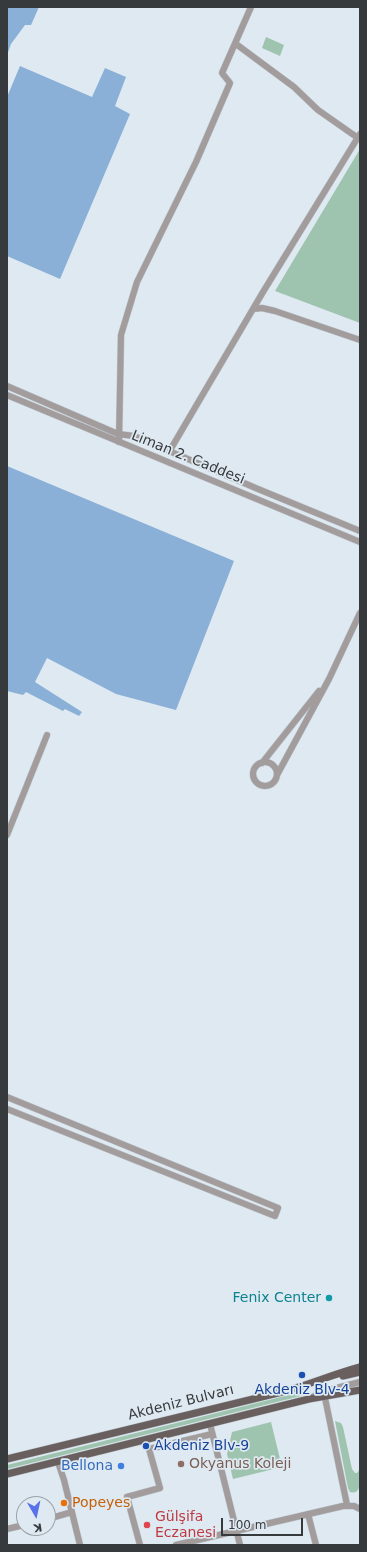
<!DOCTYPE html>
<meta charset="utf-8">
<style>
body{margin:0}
#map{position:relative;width:367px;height:1552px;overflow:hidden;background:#dfe9f1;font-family:"DejaVu Sans",sans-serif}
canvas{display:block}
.frame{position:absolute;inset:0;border:8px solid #363a3d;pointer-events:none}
.north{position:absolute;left:16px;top:1496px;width:40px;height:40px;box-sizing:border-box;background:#dfe9f1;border:1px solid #9ba3a9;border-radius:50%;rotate:171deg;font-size:11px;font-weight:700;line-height:16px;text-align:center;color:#363a3d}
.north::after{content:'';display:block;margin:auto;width:14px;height:18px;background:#5972e8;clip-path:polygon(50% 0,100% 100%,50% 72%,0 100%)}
.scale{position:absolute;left:221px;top:1518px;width:82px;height:18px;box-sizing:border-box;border:2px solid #363a3d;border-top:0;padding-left:5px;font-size:12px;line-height:14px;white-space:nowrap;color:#363a3d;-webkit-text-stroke:3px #dfe9f1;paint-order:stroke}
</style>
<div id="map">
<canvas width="367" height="1552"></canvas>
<div class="frame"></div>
<div class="north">K</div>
<div class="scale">100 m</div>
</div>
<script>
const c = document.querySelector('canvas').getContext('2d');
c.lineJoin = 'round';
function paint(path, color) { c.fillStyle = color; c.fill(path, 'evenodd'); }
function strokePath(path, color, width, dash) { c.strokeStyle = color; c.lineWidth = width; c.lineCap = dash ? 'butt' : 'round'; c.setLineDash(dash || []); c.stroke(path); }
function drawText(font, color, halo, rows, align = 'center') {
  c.font = font + ' "DejaVu Sans",sans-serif'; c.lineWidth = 3.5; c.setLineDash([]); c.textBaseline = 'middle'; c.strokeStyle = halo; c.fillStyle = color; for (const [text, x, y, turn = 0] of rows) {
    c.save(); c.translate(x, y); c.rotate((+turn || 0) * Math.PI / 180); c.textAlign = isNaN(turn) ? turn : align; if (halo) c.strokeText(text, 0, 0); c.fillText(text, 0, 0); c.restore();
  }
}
paint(new Path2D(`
 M 266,37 L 284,45 L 280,56 L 262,48 Z
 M 360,149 L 360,323 L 275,291 Z
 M 301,1392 L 304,1392 L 305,1395 L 7,1469 L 7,1465 Z
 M 335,1421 L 341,1423 L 343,1427 L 352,1469 L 355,1473 L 357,1473 L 360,1469 C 360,1476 363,1496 350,1492 L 348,1488 Z
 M 271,1422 L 282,1467 L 233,1479 L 227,1454 L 232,1432 Z`), '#9ec4af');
paint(new Path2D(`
 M 7,7 L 39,7 L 31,25 L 25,25 L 11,44 L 7,55 Z
 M 20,66 L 92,97 L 105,68 L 126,77 L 115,106 L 130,114 L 60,279 L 7,256 L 7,97 Z
 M 7,466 L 234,561 L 176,710 L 116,694 L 47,658 L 35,682 L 82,712 L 79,716 L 65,709 L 63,711 L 26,692 L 23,695 L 7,691 Z`), '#8ab0d7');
const minor = new Path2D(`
 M 236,44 L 294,87 L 318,110 L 358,138
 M 253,309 L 262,308 L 275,311 L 360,340
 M 7,386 L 118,434 L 134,436 L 258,489 L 360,531
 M 7,395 L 360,542
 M 119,442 L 121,335 L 137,282 L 196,162 L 230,83 L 222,73 L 251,7
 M 169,452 L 263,292 L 360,134
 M253 774a12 12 0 1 1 24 0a12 12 0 1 1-24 0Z
 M 262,763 L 319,691
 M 277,775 L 329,679 L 360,613
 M 7,835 L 47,735
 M 7,1097 L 278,1208 L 275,1216 L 7,1109
 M 312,1397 L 329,1390 L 360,1382
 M 325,1398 L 347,1505
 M 210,1424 L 240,1545
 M 58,1462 L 64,1480 L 80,1545
 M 308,1514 L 316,1545
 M 48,1519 L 72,1512
 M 7,1529 L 24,1525
 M 140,1545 L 127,1497 L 160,1488 L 149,1449 L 212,1434
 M 176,1545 L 343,1506 L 354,1506 L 360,1509`);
const major = new Path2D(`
 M 343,1376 L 360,1372
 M 7,1459 L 282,1392 C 308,1385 334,1374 360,1367
 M 7,1474 L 309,1399 L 360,1390`);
strokePath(minor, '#bdc6cd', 7);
strokePath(major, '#bdc6cd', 8);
strokePath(minor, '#a29c9c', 6);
strokePath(major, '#695f5e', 7);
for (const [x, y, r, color] of [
 [329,1298,4,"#0f9aa8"],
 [302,1375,4,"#1a4fb4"],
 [146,1446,4,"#1a4fb4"],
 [181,1464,4,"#8d6e63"],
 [121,1466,4,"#3f7fe0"],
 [64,1503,4,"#e8710a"],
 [147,1525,4,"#e0444e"]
]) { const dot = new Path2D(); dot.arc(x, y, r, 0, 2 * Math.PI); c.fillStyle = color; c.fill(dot); strokePath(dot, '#dfe9f1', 1.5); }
drawText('14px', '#363a3d', '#dfe9f1', [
 ["Liman 2. Caddesi",188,458,22],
 ["Akdeniz Bulvarı",181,1403,-14]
]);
drawText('14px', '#0d838f', '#dfe9f1', [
 ["Fenix Center",321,1298]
], 'right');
drawText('14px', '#164399', '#dfe9f1', [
 ["Akdeniz Blv-4",302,1390],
 ["Akdeniz Blv-9",154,1446,"left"]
]);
drawText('14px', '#785e54', '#dfe9f1', [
 ["Okyanus Koleji",189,1464]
], 'left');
drawText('14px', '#366cbe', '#dfe9f1', [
 ["Bellona",113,1466]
], 'right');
drawText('14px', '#c56008', '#dfe9f1', [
 ["Popeyes",72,1503]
], 'left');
drawText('14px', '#be3a42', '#dfe9f1', [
 ["Gülşifa",155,1517],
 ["Eczanesi",155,1533]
], 'left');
</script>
